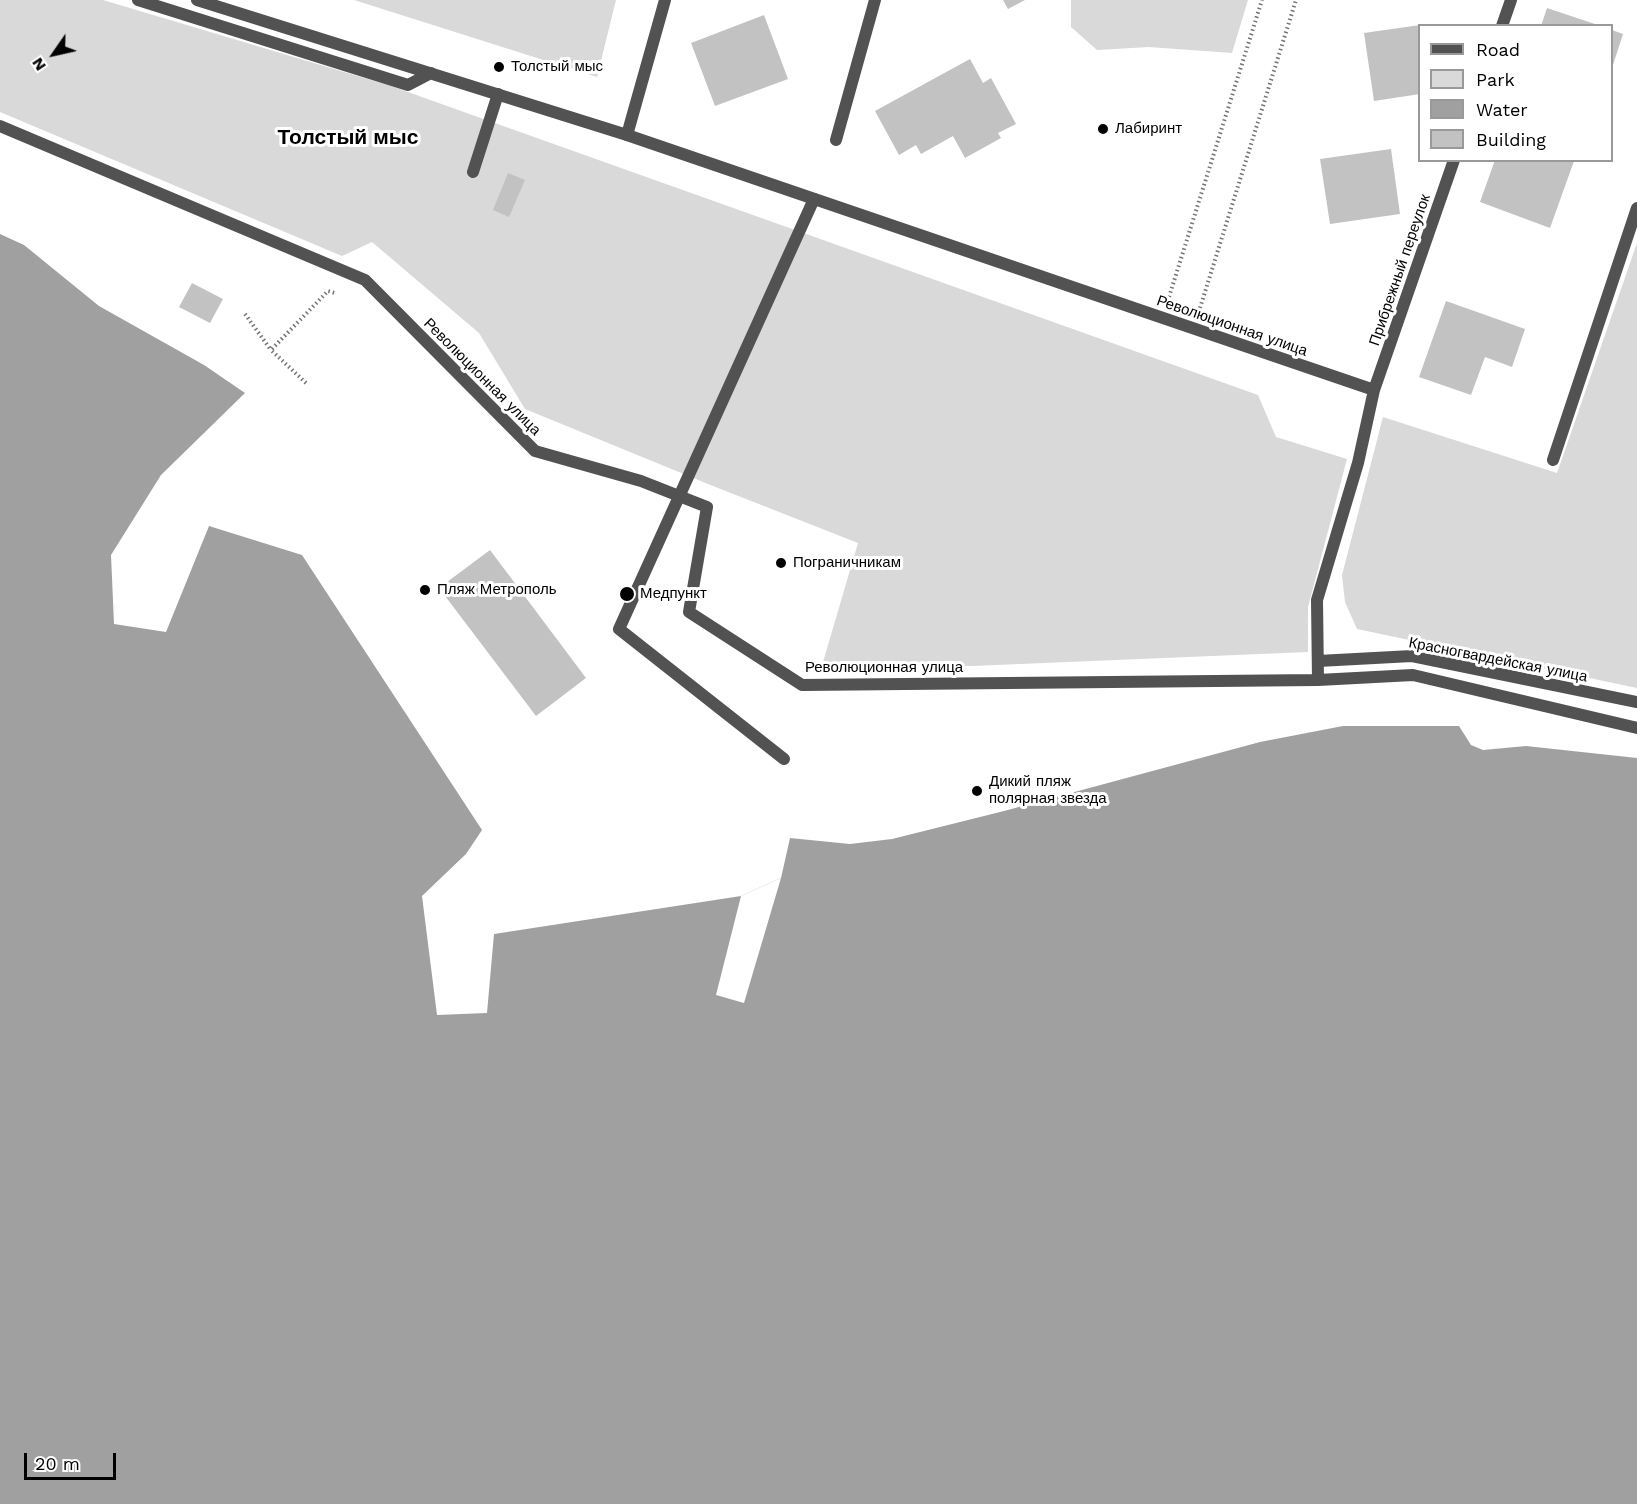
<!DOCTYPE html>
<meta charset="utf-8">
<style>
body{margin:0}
#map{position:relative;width:1637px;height:1504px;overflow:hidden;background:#fff;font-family:"Work Sans",sans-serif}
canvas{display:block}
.legend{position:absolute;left:1418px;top:24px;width:195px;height:138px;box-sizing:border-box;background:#fff;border:2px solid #999;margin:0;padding:8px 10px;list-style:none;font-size:18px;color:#000}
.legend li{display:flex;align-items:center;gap:12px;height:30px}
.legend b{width:30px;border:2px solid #999}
.north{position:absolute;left:24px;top:24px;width:60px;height:60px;-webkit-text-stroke:4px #fff;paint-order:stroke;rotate:236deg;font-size:16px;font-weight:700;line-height:24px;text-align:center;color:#000}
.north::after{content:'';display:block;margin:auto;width:21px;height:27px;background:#000;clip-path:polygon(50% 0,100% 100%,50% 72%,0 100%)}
.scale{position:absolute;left:24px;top:1453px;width:92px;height:27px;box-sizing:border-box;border:3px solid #000;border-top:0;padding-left:8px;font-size:18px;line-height:21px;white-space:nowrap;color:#000;-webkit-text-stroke:4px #fff;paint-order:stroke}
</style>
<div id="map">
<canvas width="1637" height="1504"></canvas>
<ul class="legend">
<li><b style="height:8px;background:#525252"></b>Road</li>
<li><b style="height:16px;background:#d9d9d9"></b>Park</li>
<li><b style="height:16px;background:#a0a0a0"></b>Water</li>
<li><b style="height:16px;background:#c2c2c2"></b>Building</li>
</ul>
<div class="north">N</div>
<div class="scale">20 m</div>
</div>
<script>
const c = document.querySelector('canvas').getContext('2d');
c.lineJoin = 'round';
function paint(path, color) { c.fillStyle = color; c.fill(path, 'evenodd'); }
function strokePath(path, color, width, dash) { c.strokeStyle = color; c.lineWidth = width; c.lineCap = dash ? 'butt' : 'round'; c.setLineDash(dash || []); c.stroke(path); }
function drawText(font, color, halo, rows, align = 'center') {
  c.font = font + ' "Work Sans",sans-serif'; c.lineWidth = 6; c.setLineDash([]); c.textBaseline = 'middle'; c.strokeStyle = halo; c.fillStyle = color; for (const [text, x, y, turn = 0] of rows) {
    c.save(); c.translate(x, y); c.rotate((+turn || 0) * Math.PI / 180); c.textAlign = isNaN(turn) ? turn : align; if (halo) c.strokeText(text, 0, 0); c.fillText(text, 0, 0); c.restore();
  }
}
paint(new Path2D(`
 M 0,0 L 103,0 L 391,86 L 1258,395 L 1276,437 L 1347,459 L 1308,607 L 1308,652 L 972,666 L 823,662 L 858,543 L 713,486 L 525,409 L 479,333 L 372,242 L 342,256 L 0,112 Z
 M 354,0 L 616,0 L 597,77 Z
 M 1071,0 L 1248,0 L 1232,53 L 1149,47 L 1097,50 L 1071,27 Z
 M 1637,243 L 1637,688 L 1357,629 L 1345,602 L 1342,575 L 1383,417 L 1557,473 Z`), '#d9d9d9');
paint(new Path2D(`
 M 0,234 L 24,245 L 99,306 L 204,365 L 245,393 L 161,475 L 111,555 L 114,624 L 166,632 L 209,526 L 302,555 L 482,830 L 466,854 L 422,896 L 437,1015 L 487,1013 L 494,934 L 741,896 L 781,878 L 790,838 L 850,844 L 892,839 L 1004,811 L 1260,742 L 1343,726 L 1459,726 L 1471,745 L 1483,750 L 1526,746 L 1637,758 L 1637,1504 L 0,1504 Z`), '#a0a0a0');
paint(new Path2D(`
 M 781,878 L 744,1003 L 716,995 L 741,896 Z`), '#fff');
paint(new Path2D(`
 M 1003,0 L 1025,0 L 1008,9 Z
 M 1547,8 L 1598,25 L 1598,26 L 1541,26 Z
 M 764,15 L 788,79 L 715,106 L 691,43 Z
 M 1420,25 L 1420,94 L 1374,101 L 1364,33 Z
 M 1612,30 L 1623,34 L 1612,68 Z
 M 970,59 L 983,83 L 991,78 L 1016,124 L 998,133 L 1001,138 L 965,158 L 953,136 L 921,154 L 916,145 L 899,155 L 875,111 Z
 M 1391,149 L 1400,214 L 1330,224 L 1320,159 Z
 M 1495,160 L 1574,161 L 1550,228 L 1480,202 Z
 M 508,173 L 525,180 L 509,217 L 493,210 Z
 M 192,283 L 223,299 L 210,323 L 179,307 Z
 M 1446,301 L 1525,329 L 1512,367 L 1485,357 L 1471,395 L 1419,377 Z
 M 490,550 L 586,678 L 536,716 L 439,588 Z`), '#c2c2c2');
strokePath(new Path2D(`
 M 1169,297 L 1262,0
 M 1200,308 L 1296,0
 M 245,314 L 271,350
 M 306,383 L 271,350 L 328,291 L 335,293`), '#747474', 4, [1.5, 3]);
strokePath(new Path2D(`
 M 627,135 L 665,0
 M 836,140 L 875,0
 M 473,172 L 498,94
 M 1553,460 L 1637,208
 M 784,759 L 619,629 L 814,199`), '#525252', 12);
strokePath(new Path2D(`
 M 138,0 L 408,85 L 431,73
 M 197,0 L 627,135 L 1374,390
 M 1502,26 L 1511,0
 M 0,126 L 365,280 L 535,451 L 641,481 L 707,507 L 689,612 L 802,685 L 1318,680 L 1413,675 L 1637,728
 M 1318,661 L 1412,656 L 1637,702
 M 1318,680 L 1317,600 L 1358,463 L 1374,390 L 1454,160`), '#525252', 12);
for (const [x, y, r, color] of [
 [499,67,6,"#000"],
 [1103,129,6,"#000"],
 [781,563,6,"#000"],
 [425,590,6,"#000"],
 [627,594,8,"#000"],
 [977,791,6,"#000"]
]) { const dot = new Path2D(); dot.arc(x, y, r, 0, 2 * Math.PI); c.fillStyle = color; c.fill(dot); strokePath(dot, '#fff', 2); }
drawText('15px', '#000', '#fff', [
 ["Толстый мыс",511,67],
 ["Лабиринт",1115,129],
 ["Пограничникам",793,563],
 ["Пляж Метрополь",437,590],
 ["Медпункт",640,594],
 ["Дикий пляж",989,782],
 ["полярная звезда",989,799]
], 'left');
drawText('15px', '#000', '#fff', [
 ["Прибрежный переулок",1400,270,-71],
 ["Революционная улица",1232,326,19],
 ["Революционная улица",482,377,45],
 ["Красногвардейская улица",1498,660,11],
 ["Революционная улица",884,668]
]);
drawText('bold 21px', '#000', '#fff', [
 ["Толстый мыс",348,138]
]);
</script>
